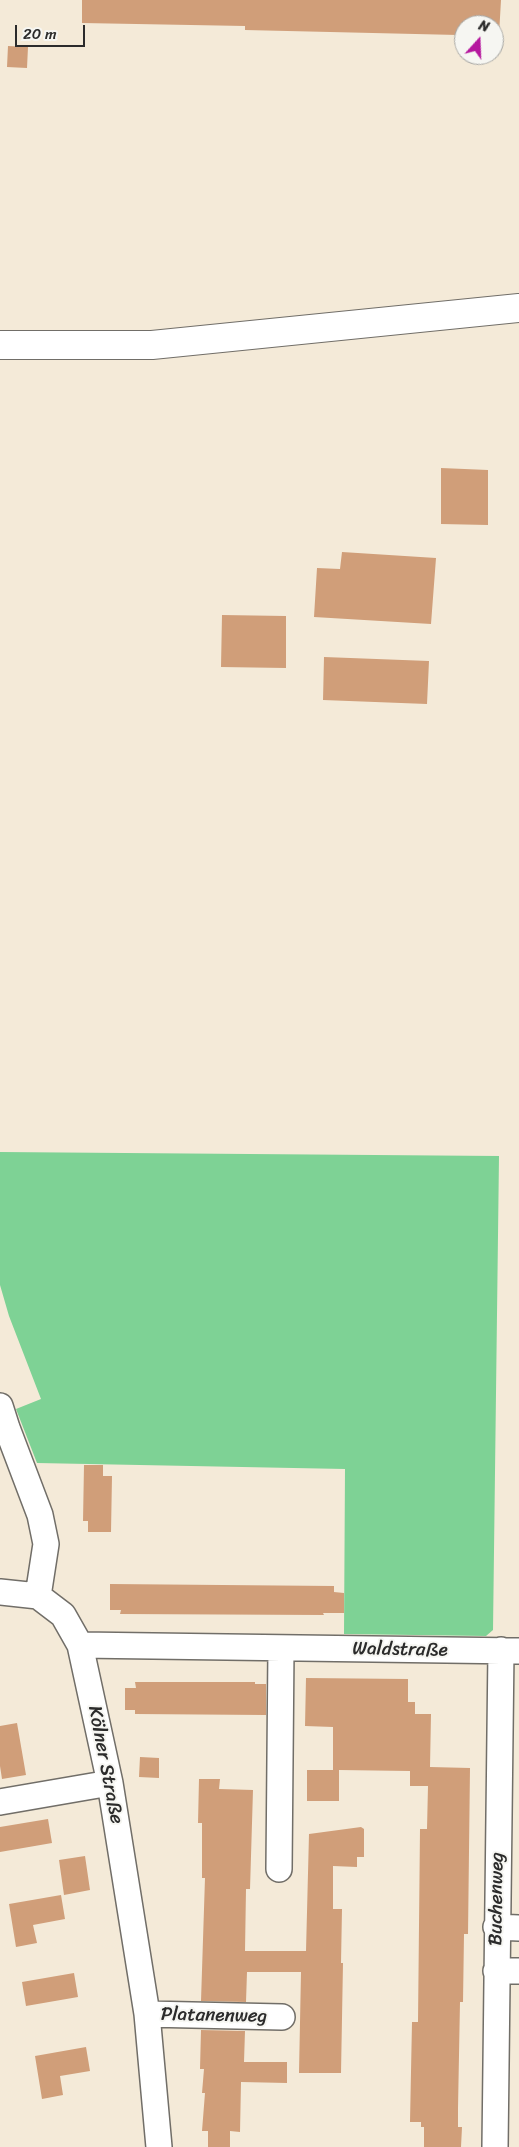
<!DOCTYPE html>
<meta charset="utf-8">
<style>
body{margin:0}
#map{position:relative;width:519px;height:2147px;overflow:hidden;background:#f4ead8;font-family:Sriracha,sans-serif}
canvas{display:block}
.north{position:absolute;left:454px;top:15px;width:50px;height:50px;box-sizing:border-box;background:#f6f6f2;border:1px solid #a5a5a2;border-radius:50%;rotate:20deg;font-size:14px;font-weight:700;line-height:20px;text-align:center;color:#2b2b2b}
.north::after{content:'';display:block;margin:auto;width:18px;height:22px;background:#b5179e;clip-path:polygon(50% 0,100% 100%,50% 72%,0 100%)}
.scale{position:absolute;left:15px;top:25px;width:70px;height:22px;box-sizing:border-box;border:2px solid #2b2b2b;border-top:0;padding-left:6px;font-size:15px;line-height:18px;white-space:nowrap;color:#2b2b2b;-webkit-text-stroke:4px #f6f6f2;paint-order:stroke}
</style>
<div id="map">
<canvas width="519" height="2147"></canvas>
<div class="north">N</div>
<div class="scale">20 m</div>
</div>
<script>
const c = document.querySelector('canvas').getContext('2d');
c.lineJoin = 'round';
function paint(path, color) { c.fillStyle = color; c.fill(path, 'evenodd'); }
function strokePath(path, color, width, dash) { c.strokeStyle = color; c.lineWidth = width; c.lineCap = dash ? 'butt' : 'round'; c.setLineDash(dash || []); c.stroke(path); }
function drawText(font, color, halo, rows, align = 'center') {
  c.font = font + ' Sriracha,sans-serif'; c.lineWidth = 4; c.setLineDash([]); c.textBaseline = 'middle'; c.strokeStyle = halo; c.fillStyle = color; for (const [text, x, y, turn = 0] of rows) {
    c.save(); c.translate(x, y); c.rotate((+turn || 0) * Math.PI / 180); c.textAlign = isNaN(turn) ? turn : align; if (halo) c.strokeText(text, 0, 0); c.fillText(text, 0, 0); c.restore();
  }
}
paint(new Path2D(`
 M 0,1152 L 499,1156 L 493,1630 L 486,1636 L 344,1634 L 345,1469 L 37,1463 L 16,1409 L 41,1399 L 9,1316 L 0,1285 Z`), '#7ed295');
paint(new Path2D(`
 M 82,0 L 501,0 L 499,35 L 494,34 L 494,25 L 464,25 L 464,33 L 458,33 L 458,35 L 245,30 L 245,26 L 82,23 Z
 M 8,46 L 28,47 L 27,68 L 7,67 Z
 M 441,468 L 488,470 L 488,525 L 441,524 Z
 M 342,552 L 436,558 L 431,624 L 314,617 L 317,568 L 340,569 Z
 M 222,615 L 286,616 L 286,668 L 221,667 Z
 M 324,657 L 429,661 L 427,704 L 323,700 Z
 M 84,1465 L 103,1465 L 103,1476 L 112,1476 L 111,1532 L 88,1532 L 88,1521 L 83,1521 Z
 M 110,1584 L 334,1586 L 334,1592 L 344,1593 L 344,1613 L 323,1613 L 324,1615 L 120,1614 L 121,1610 L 110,1610 Z
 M 306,1678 L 408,1679 L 408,1702 L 415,1702 L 415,1714 L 431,1714 L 430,1767 L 470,1768 L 468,1934 L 464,1934 L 463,2002 L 460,2002 L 458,2108 L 458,2127 L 462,2127 L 461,2147 L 424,2147 L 424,2127 L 421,2127 L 421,2122 L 410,2122 L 412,2022 L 418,2022 L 420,1829 L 427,1829 L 428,1786 L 410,1786 L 410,1771 L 339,1770 L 339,1801 L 307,1801 L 307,1770 L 333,1770 L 333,1727 L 305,1726 Z
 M 135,1682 L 255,1682 L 255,1684 L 266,1684 L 266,1715 L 135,1714 L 135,1710 L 125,1710 L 125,1688 L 136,1688 Z
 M 17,1723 L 26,1775 L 2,1779 L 0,1766 L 0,1726 Z
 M 140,1757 L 159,1758 L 159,1778 L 139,1777 Z
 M 199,1779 L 220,1779 L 219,1789 L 253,1790 L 250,1889 L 246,1889 L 245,1951 L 306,1951 L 309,1834 L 361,1827 L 364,1829 L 364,1857 L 357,1857 L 357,1867 L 333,1866 L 333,1909 L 342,1909 L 341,1963 L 343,1963 L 341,2073 L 299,2073 L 301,1972 L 247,1972 L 246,2002 L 201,2001 L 205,1878 L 202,1878 L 202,1823 L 198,1823 Z
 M 48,1819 L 52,1843 L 0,1852 L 0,1827 Z
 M 85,1856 L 90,1890 L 64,1895 L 59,1860 Z
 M 61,1895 L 65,1919 L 33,1925 L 37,1943 L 16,1947 L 9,1904 Z
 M 74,1973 L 78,1997 L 26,2006 L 22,1982 Z
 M 201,2030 L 245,2031 L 244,2062 L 287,2062 L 287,2083 L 241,2082 L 240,2132 L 230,2131 L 230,2147 L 208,2147 L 208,2131 L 202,2131 L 205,2093 L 202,2093 L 204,2069 L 200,2069 Z
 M 86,2047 L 90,2071 L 60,2076 L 63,2095 L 42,2099 L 35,2056 Z`), '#d09e79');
const minor = new Path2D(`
 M 0,1406 L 7,1428 L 40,1515 L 46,1544 L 38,1596
 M 0,1592 L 38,1596
 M 38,1596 L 63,1615 L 80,1645 L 110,1783 L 147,2014 L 159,2147
 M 80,1645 L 519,1651
 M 0,1802 L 110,1783
 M 279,1869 L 281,1648
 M 496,1927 L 519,1928
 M 496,1971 L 519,1971
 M 147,2014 L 282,2017
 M 495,2147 L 501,1650`);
const major = new Path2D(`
 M 0,345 L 152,345 L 519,308`);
strokePath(minor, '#716e68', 28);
strokePath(major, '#716e68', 30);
strokePath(minor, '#fff', 25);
strokePath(major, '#fff', 28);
drawText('19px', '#2b2b2b', '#f6f6f2', [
 ["Waldstraße",400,1650,1],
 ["Kölner Straße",105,1765,79],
 ["Buchenweg",497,1899,-89],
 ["Platanenweg",214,2016,1]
]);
</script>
